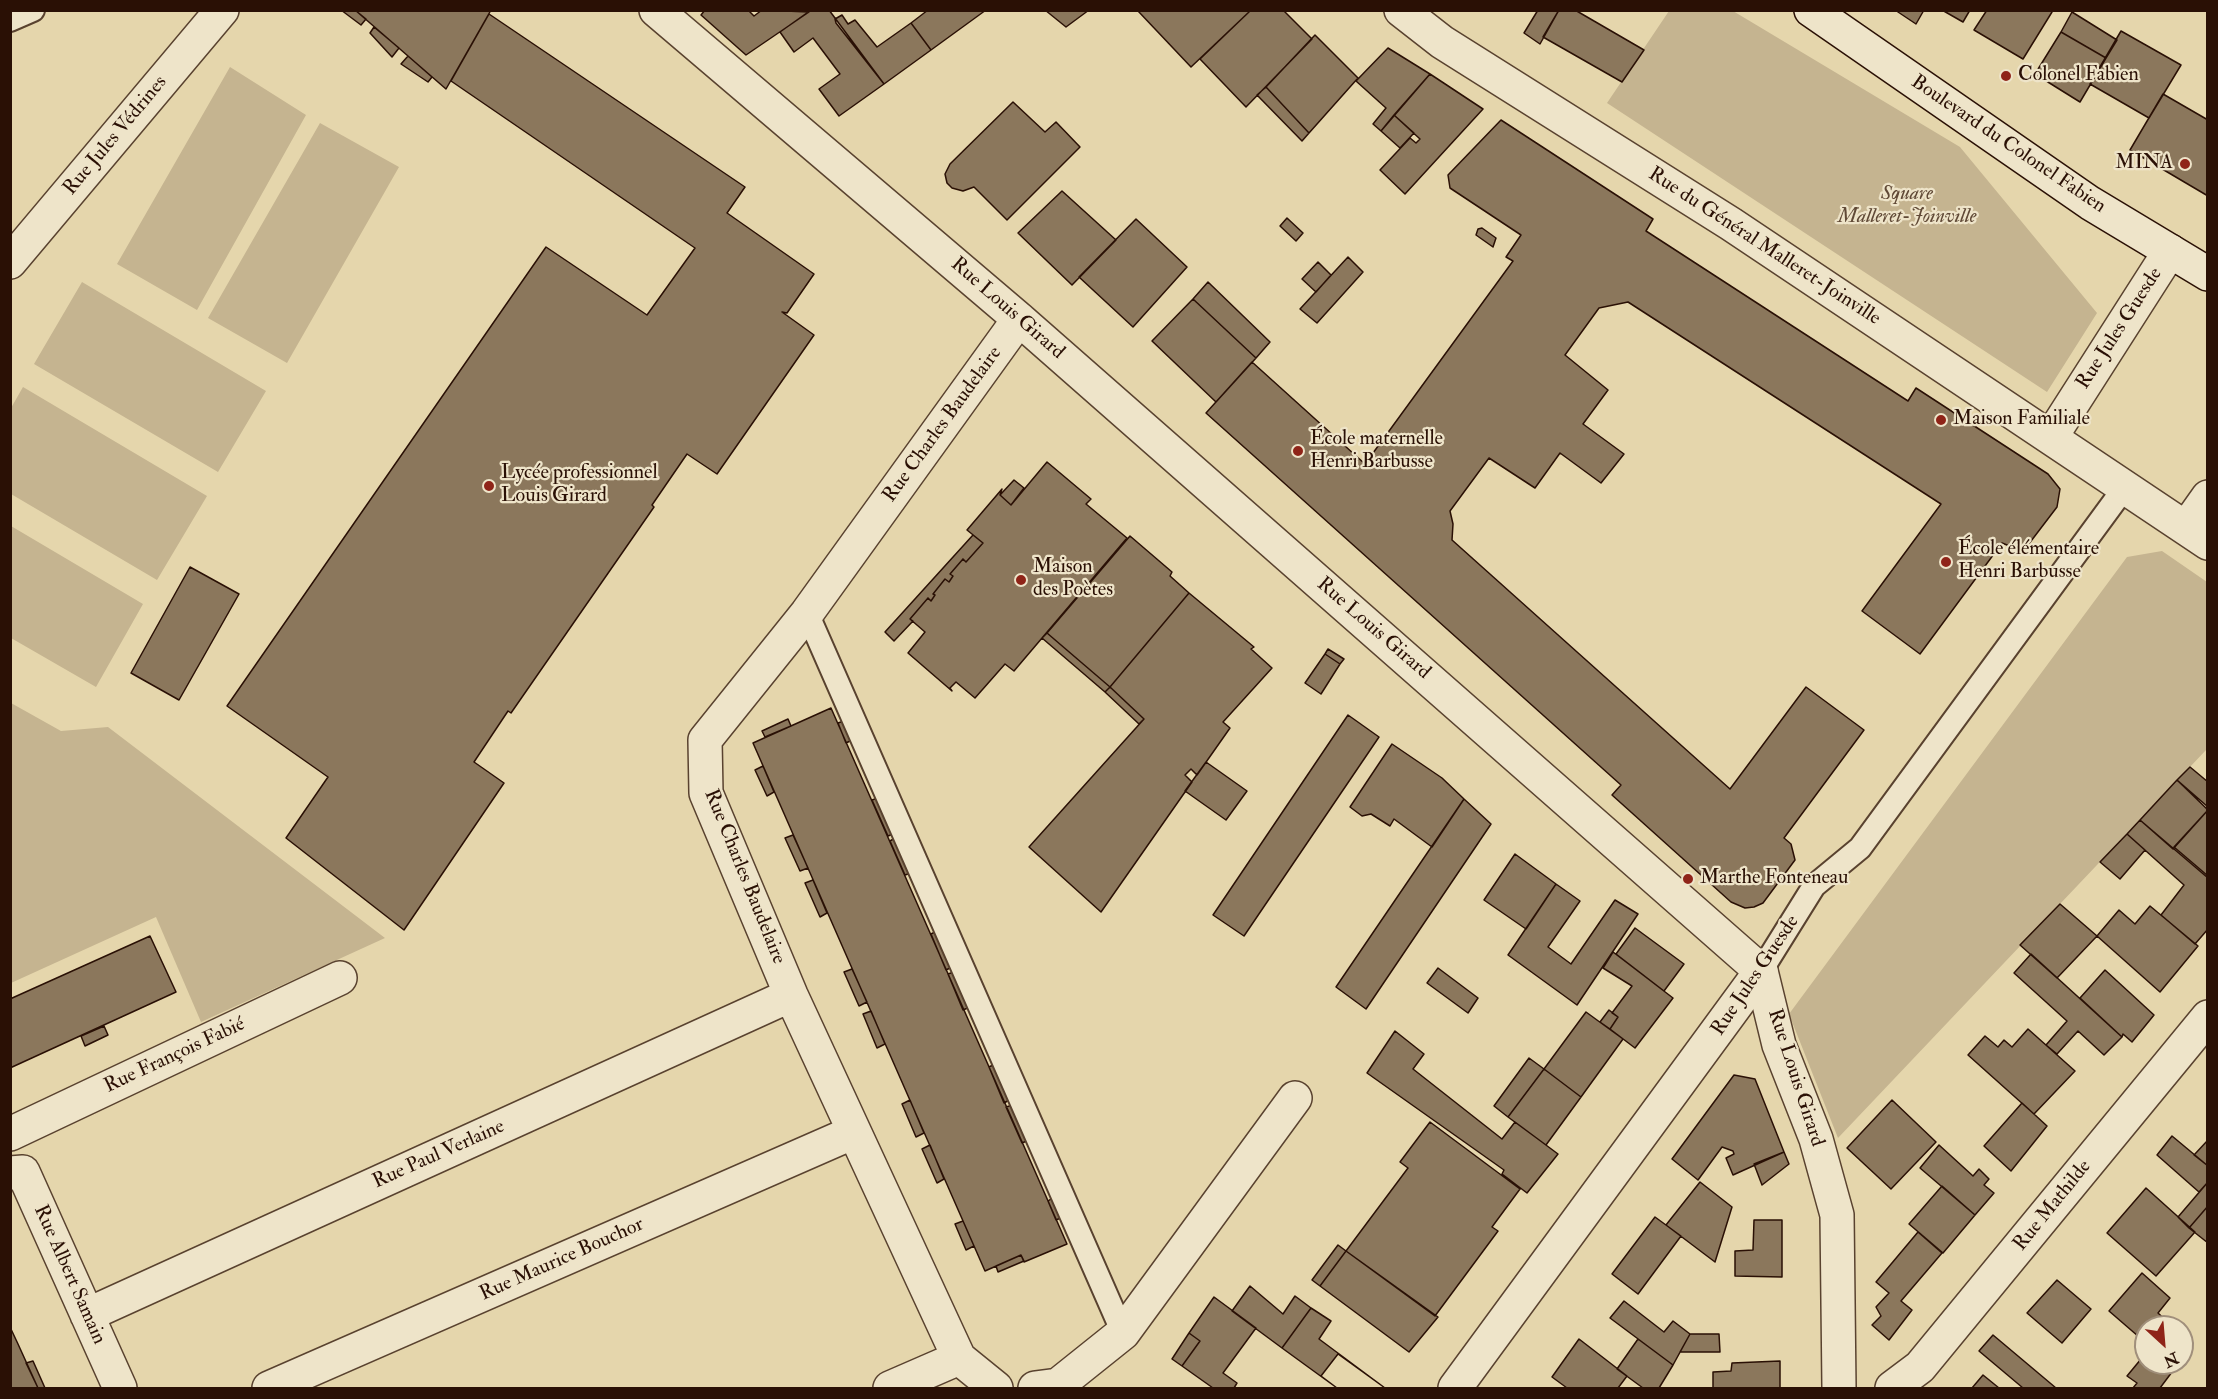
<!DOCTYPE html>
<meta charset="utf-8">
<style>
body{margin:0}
#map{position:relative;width:2218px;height:1399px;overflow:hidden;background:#e5d6ac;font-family:"IM FELL Double Pica",serif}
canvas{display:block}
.frame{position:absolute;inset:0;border:12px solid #2a1005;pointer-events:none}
.north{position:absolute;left:2134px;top:1315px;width:60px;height:60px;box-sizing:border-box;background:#eee4c9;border:2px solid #a08f7b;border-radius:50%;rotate:154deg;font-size:16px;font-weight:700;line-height:24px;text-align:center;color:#2a1005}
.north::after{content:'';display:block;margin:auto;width:21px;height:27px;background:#8f2418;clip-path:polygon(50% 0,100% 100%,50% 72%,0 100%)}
</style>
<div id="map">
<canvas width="2218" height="1399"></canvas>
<div class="frame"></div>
<div class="north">N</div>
</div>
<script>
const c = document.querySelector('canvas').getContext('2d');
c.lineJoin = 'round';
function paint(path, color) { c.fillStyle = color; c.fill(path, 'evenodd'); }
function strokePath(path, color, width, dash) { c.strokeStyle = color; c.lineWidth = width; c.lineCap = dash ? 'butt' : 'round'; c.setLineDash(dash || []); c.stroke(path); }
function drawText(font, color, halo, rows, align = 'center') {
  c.font = font + ' "IM FELL Double Pica",serif'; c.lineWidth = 4.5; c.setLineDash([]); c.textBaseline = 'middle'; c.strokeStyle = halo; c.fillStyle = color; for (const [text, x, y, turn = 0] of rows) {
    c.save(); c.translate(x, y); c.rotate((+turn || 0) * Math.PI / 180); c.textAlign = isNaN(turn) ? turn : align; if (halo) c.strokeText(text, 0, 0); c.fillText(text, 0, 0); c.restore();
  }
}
paint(new Path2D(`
 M 1669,11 L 1733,11 L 1960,147 L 2097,313 L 2047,392 L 1607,103 Z
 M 230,67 L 306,115 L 197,310 L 117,264 Z
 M 320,123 L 399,167 L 287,363 L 208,318 Z
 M 82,282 L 266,391 L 218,472 L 34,364 Z
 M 23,387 L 207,496 L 157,580 L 11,494 L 11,408 Z
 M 11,526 L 143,604 L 96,687 L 11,638 Z
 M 2162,551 L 2207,582 L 2207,749 L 1838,1138 L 1789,1014 L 2127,557 Z
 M 11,703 L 61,731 L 108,727 L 385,938 L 201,1022 L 156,917 L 11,983 Z`), '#c5b490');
const building = new Path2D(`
 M 341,10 L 355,10 L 366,19 L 361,25 Z
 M 355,10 L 491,10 L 446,89 Z
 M 705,10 L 748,10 L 754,16 L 762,10 L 809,12 L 746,55 L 701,15 Z
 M 811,10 L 829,10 L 884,84 L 839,116 L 819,89 L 840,74 L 813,38 L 794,52 L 780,32 Z
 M 928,10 L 986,10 L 931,50 L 911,23 Z
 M 1045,10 L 1089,10 L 1066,27 Z
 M 1246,10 L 1249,12 L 1191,67 L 1138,11 Z
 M 1251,10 L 1283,10 L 1312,39 L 1246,107 L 1200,59 Z
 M 1538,10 L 1559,10 L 1540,44 L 1524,33 Z
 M 1559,10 L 1575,10 L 1644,50 L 1622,82 L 1543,37 Z
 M 1895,10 L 1924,10 L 1916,24 Z
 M 1942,10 L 1970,10 L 1963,22 Z
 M 1987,10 L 2050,10 L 2052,12 L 2023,59 L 1974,30 Z
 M 2072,12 L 2117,40 L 2106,58 L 2061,32 Z
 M 489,14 L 745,187 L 727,213 L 814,274 L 787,313 L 782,312 L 814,335 L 717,474 L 687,454 L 652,505 L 654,507 L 511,713 L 508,711 L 474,762 L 504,783 L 404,930 L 286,838 L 328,777 L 227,706 L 546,247 L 647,315 L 695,248 L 451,81 Z
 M 842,15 L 848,24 L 855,20 L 877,47 L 911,23 L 931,50 L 884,84 L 836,23 L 835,19 Z
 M 374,27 L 399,48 L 392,57 L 370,33 Z
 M 2121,31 L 2181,65 L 2149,118 L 2090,84 Z
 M 2061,32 L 2106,58 L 2080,102 L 2035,74 Z
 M 1315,35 L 1358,78 L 1309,133 L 1266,87 Z
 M 1388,48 L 1430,74 L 1381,131 L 1373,124 L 1386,108 L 1356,81 Z
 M 408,56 L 432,77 L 428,82 L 401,64 Z
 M 1430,74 L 1483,109 L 1405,194 L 1380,170 L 1410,138 L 1416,143 L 1420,139 L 1394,115 Z
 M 1266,87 L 1309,133 L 1302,141 L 1257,95 Z
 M 2163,94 L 2208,120 L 2208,196 L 2130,150 Z
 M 1013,102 L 1045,132 L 1056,122 L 1080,147 L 1007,220 L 974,187 L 963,191 L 952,188 L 947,183 L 945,174 L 950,164 Z
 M 1394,115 L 1414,133 L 1400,148 L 1381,131 Z
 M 1501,120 L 1653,219 L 1646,231 L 1908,401 L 1916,388 L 2048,474 L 2060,489 L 2057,507 L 2028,545 L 2017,549 L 2002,543 L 1920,654 L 1862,611 L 1941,504 L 1628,302 L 1599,308 L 1565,355 L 1608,390 L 1583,424 L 1624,454 L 1601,483 L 1560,453 L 1535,488 L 1489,458 L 1450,511 L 1453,524 L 1452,540 L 1730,789 L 1806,687 L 1864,730 L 1784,838 L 1791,844 L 1795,860 L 1763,903 L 1754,907 L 1745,908 L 1731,902 L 1612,795 L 1621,785 L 1206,413 L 1252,362 L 1365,464 L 1513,261 L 1506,257 L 1521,235 L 1450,188 L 1448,175 Z
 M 1062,191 L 1116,240 L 1072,285 L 1018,233 Z
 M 1287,218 L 1303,233 L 1296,241 L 1280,226 Z
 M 1136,219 L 1187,267 L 1133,327 L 1079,277 Z
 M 1482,228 L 1496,238 L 1493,247 L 1476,235 L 1478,229 Z
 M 1348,257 L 1363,272 L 1317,323 L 1300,309 Z
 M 1318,262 L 1331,275 L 1316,292 L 1302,279 Z
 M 1208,282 L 1270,342 L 1256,358 L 1193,299 Z
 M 1193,299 L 1256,358 L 1216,402 L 1152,341 Z
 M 1047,462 L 1091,499 L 1086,504 L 1127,538 L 1014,671 L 1005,664 L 975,698 L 956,682 L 950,688 L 952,691 L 908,653 L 925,632 L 910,619 L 928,598 L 931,601 L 935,595 L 933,594 L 945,579 L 949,582 L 953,576 L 950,574 L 963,559 L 966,562 L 983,543 L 967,530 L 1002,489 L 1000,495 L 1011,505 Z
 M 1014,480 L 1024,488 L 1011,505 L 1000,495 Z
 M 973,535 L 983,543 L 966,562 L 963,559 L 950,574 L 953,576 L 949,582 L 945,579 L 933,594 L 935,595 L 931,601 L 928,598 L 910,619 L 913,621 L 894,641 L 885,632 Z
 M 1130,536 L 1172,572 L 1170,576 L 1189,593 L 1110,687 L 1047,633 Z
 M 190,567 L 239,594 L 179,700 L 131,673 Z
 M 1189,593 L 1254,647 L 1251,649 L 1272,668 L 1223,722 L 1230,728 L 1197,775 L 1191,769 L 1185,775 L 1192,782 L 1101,912 L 1029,847 L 1144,719 L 1110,687 Z
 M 1047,633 L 1110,687 L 1105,692 L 1042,638 Z
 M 1328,649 L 1344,659 L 1340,664 L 1325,654 Z
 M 1325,654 L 1340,664 L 1321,694 L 1305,683 Z
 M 1110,687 L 1144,719 L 1139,724 L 1105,692 Z
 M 831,708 L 1067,1244 L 1024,1262 L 1021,1255 L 985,1271 L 753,743 Z
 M 1348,715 L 1379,737 L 1244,936 L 1213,915 Z
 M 788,719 L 791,726 L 765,737 L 762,731 Z
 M 844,721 L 852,740 L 846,743 L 838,723 Z
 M 1392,744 L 1442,778 L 1464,799 L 1432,847 L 1394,819 L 1390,826 L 1371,814 L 1362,816 L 1350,807 Z
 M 1206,762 L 1247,791 L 1226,820 L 1185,791 Z
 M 763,766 L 774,792 L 767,796 L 755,770 Z
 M 2190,767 L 2208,782 L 2208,807 L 2177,780 Z
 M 2177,780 L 2208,810 L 2173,849 L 2140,820 Z
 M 878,798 L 893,834 L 888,836 L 872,800 Z
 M 1464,799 L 1491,824 L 1366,1009 L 1336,987 Z
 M 2208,810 L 2208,876 L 2174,847 Z
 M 2140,820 L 2208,878 L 2208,929 L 2195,944 L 2161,915 L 2184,885 L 2127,834 Z
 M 2127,834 L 2145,850 L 2120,879 L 2100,862 Z
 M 793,835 L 808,868 L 800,871 L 785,838 Z
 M 895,838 L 911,873 L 905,875 L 890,841 Z
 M 1515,854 L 1556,884 L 1526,929 L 1484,900 Z
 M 813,880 L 827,913 L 820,917 L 805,883 Z
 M 1556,884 L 1580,901 L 1548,947 L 1571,964 L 1615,900 L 1638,914 L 1577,1005 L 1508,955 Z
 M 2060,904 L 2097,936 L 2057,978 L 2020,945 Z
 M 2150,906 L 2198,946 L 2160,992 L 2097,936 L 2119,910 L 2135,924 Z
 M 1635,928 L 1684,964 L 1664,991 L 1616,954 Z
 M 937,931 L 952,967 L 946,970 L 931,934 Z
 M 150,936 L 176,992 L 10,1068 L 10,999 Z
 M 1613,952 L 1673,998 L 1635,1048 L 1610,1029 L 1618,1017 L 1612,1013 L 1632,986 L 1603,968 Z
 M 2031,954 L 2122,1037 L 2104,1055 L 2078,1031 L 2057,1054 L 2046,1045 L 2067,1021 L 2014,973 Z
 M 1438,968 L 1478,998 L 1468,1013 L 1427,983 Z
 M 852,969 L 867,1002 L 859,1006 L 844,972 Z
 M 2105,970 L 2154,1015 L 2132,1042 L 2123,1034 L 2122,1037 L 2080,998 Z
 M 954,972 L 970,1007 L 963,1010 L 948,974 Z
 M 1609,1010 L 1618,1017 L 1610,1029 L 1600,1022 Z
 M 871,1011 L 885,1044 L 877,1048 L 863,1014 Z
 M 1586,1012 L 1623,1039 L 1581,1097 L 1544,1069 Z
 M 104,1026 L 108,1035 L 85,1046 L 81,1036 Z
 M 2028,1029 L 2075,1071 L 2034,1114 L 1968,1055 L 1985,1036 L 1998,1047 L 2004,1040 L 2012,1047 Z
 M 1395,1031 L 1424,1054 L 1413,1069 L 1502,1139 L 1515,1122 L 1558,1154 L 1527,1193 L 1502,1174 L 1504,1170 L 1367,1073 Z
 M 1529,1058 L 1544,1069 L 1508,1117 L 1494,1106 Z
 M 995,1064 L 1011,1099 L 1004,1103 L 989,1067 Z
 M 1544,1069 L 1581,1097 L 1546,1145 L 1508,1117 Z
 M 1734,1075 L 1755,1079 L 1784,1152 L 1733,1175 L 1726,1158 L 1734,1154 L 1733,1151 L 1722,1147 L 1698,1180 L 1672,1159 Z
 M 910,1100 L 924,1133 L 916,1137 L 902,1104 Z
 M 1892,1100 L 1936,1142 L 1891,1189 L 1847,1148 Z
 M 2022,1103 L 2047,1126 L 2011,1171 L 1984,1146 Z
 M 1013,1105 L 1029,1140 L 1022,1143 L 1006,1107 Z
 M 1430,1122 L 1520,1189 L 1492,1227 L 1498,1231 L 1435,1316 L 1346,1251 L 1408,1168 L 1400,1162 Z
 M 2172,1136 L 2208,1166 L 2208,1182 L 2199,1192 L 2157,1155 Z
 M 2208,1140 L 2208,1166 L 2194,1155 Z
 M 930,1145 L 944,1179 L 937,1183 L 922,1149 Z
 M 1939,1145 L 1973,1176 L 1979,1169 L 1989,1179 L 1984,1185 L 1994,1193 L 1975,1215 L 1920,1168 Z
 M 1784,1152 L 1789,1164 L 1762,1185 L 1754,1164 Z
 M 1700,1182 L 1732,1207 L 1715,1262 L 1666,1225 Z
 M 2208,1182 L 2208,1206 L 2189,1228 L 2178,1217 Z
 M 1942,1186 L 1975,1215 L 1943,1253 L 1909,1224 Z
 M 2146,1188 L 2195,1232 L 2156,1276 L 2107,1233 Z
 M 1054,1197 L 1063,1217 L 1056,1220 L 1048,1201 Z
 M 2208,1206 L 2208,1243 L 2189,1228 Z
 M 1655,1217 L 1681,1236 L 1638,1294 L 1612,1274 Z
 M 1754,1220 L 1782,1220 L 1782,1277 L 1735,1276 L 1735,1251 L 1753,1250 Z
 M 963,1221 L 974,1246 L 966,1250 L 955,1224 Z
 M 1918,1232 L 1942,1253 L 1901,1301 L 1912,1310 L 1889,1340 L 1872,1325 L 1881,1316 L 1876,1307 L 1889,1293 L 1876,1282 Z
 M 1338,1245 L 1346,1251 L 1320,1286 L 1312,1280 Z
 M 1346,1251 L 1438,1317 L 1409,1352 L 1320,1286 Z
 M 1021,1255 L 1024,1261 L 998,1272 L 996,1266 Z
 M 2142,1273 L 2170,1298 L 2158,1313 L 2170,1324 L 2170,1327 L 2146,1327 L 2146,1343 L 2109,1311 Z
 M 2057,1280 L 2091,1309 L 2062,1343 L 2027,1313 Z
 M 1250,1286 L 1283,1314 L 1295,1296 L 1311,1308 L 1282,1348 L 1232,1311 Z
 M 1214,1297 L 1256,1328 L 1223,1373 L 1237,1383 L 1234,1388 L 1213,1388 L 1182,1366 L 1200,1341 L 1189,1333 Z
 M 1624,1301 L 1664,1332 L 1673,1321 L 1690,1334 L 1673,1365 L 1610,1318 Z
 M 1311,1308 L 1331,1321 L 1319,1339 L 1385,1388 L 1337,1388 L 1282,1348 Z
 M 10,1327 L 18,1344 L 38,1388 L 10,1388 Z
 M 1189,1333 L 1200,1341 L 1182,1366 L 1172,1359 Z
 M 1690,1334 L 1719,1334 L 1720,1352 L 1680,1352 Z
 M 1993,1335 L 2056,1388 L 2023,1388 L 1979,1351 Z
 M 2182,1337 L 2191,1345 L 2182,1358 Z
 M 1579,1339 L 1627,1376 L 1618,1388 L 1567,1388 L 1552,1377 Z
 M 1638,1339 L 1673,1365 L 1659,1388 L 1643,1388 L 1617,1369 Z
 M 2146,1353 L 2146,1363 L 2169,1363 L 2175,1368 L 2160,1388 L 2133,1388 L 2137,1383 L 2127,1376 Z
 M 1338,1354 L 1385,1388 L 1337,1388 L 1321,1376 Z
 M 33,1361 L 45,1388 L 38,1388 L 26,1363 Z
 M 1780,1361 L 1780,1388 L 1713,1388 L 1713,1372 L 1731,1371 L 1732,1363 Z
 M 1983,1375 L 1999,1388 L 1972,1388 Z`);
paint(building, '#8b775c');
strokePath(building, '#2a1005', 1.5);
const service = new Path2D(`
 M 10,20 L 33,10
 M 807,613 L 1123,1333
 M 1761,971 L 1814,886 L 1860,848 L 2125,487`);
const minor = new Path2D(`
 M 656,10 L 1019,319 L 1761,971 L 1779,1045 L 1816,1139 L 1837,1215 L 1839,1388
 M 1401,10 L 1442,42 L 1731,224 L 2208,543
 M 2051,437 L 2170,251
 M 2186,528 L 2208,497
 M 10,1134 L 340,978
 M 10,1173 L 23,1172 L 120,1388
 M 87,1315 L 791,995
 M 269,1388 L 854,1132
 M 890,1388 L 959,1358
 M 996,1388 L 959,1358 L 791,995 L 706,793 L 705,740 L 807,613 L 1019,319
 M 1035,1388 L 1058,1385 L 1123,1333 L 1295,1098
 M 1892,1388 L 1920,1367 L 2208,1017`);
const tertiary = new Path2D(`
 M 10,262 L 222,10
 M 1455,1388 L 1761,971`);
const secondary = new Path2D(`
 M 1811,10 L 2090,203 L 2208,274`);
strokePath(service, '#59422f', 26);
strokePath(minor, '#59422f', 36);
strokePath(tertiary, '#59422f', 36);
strokePath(secondary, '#2a1005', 36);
strokePath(service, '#eee4c9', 22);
strokePath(minor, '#eee4c9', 33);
strokePath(tertiary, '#eee4c9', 33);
strokePath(secondary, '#eee4c9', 33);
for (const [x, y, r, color] of [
 [2006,76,6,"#8f2418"],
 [2185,164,6,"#8f2418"],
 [1941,420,6,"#8f2418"],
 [1298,451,6,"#8f2418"],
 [489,486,6,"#8f2418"],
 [1946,562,6,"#8f2418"],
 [1021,580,6,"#8f2418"],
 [1688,879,6,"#8f2418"]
]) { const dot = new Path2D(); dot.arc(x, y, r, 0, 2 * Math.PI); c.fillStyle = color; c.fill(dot); strokePath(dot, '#eee4c9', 2); }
drawText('20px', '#2a1005', '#eee4c9', [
 ["Colonel Fabien",2018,76],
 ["MINA",2173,164,"right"],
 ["Maison Familiale",1953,420],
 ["École maternelle",1310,440],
 ["Henri Barbusse",1310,463],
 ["Lycée professionnel",501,474],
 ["Louis Girard",501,497],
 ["École élémentaire",1958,550],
 ["Henri Barbusse",1958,573],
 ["Maison",1033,568],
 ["des Poètes",1033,591],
 ["Marthe Fonteneau",1700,879]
], 'left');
drawText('20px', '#2a1005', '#eee4c9', [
 ["Rue Jules Védrines",116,136,-50],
 ["Boulevard du Colonel Fabien",2008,145,34],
 ["Rue du Général Malleret-Joinville",1764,247,33],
 ["Rue Louis Girard",1007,309,41],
 ["Rue Jules Guesde",2120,329,-57],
 ["Rue Charles Baudelaire",943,425,-54],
 ["Rue Louis Girard",1373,629,41],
 ["Rue Charles Baudelaire",744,877,68],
 ["Rue Jules Guesde",1756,976,-56],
 ["Rue François Fabié",175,1056,-25],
 ["Rue Louis Girard",1795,1078,72],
 ["Rue Paul Verlaine",439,1155,-24],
 ["Rue Mathilde",2053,1206,-51],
 ["Rue Maurice Bouchor",562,1260,-24],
 ["Rue Albert Samain",69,1275,66]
]);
drawText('italic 20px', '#604936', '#eee4c9', [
 ["Square",1907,195],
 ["Malleret-Joinville",1907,218]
]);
</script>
